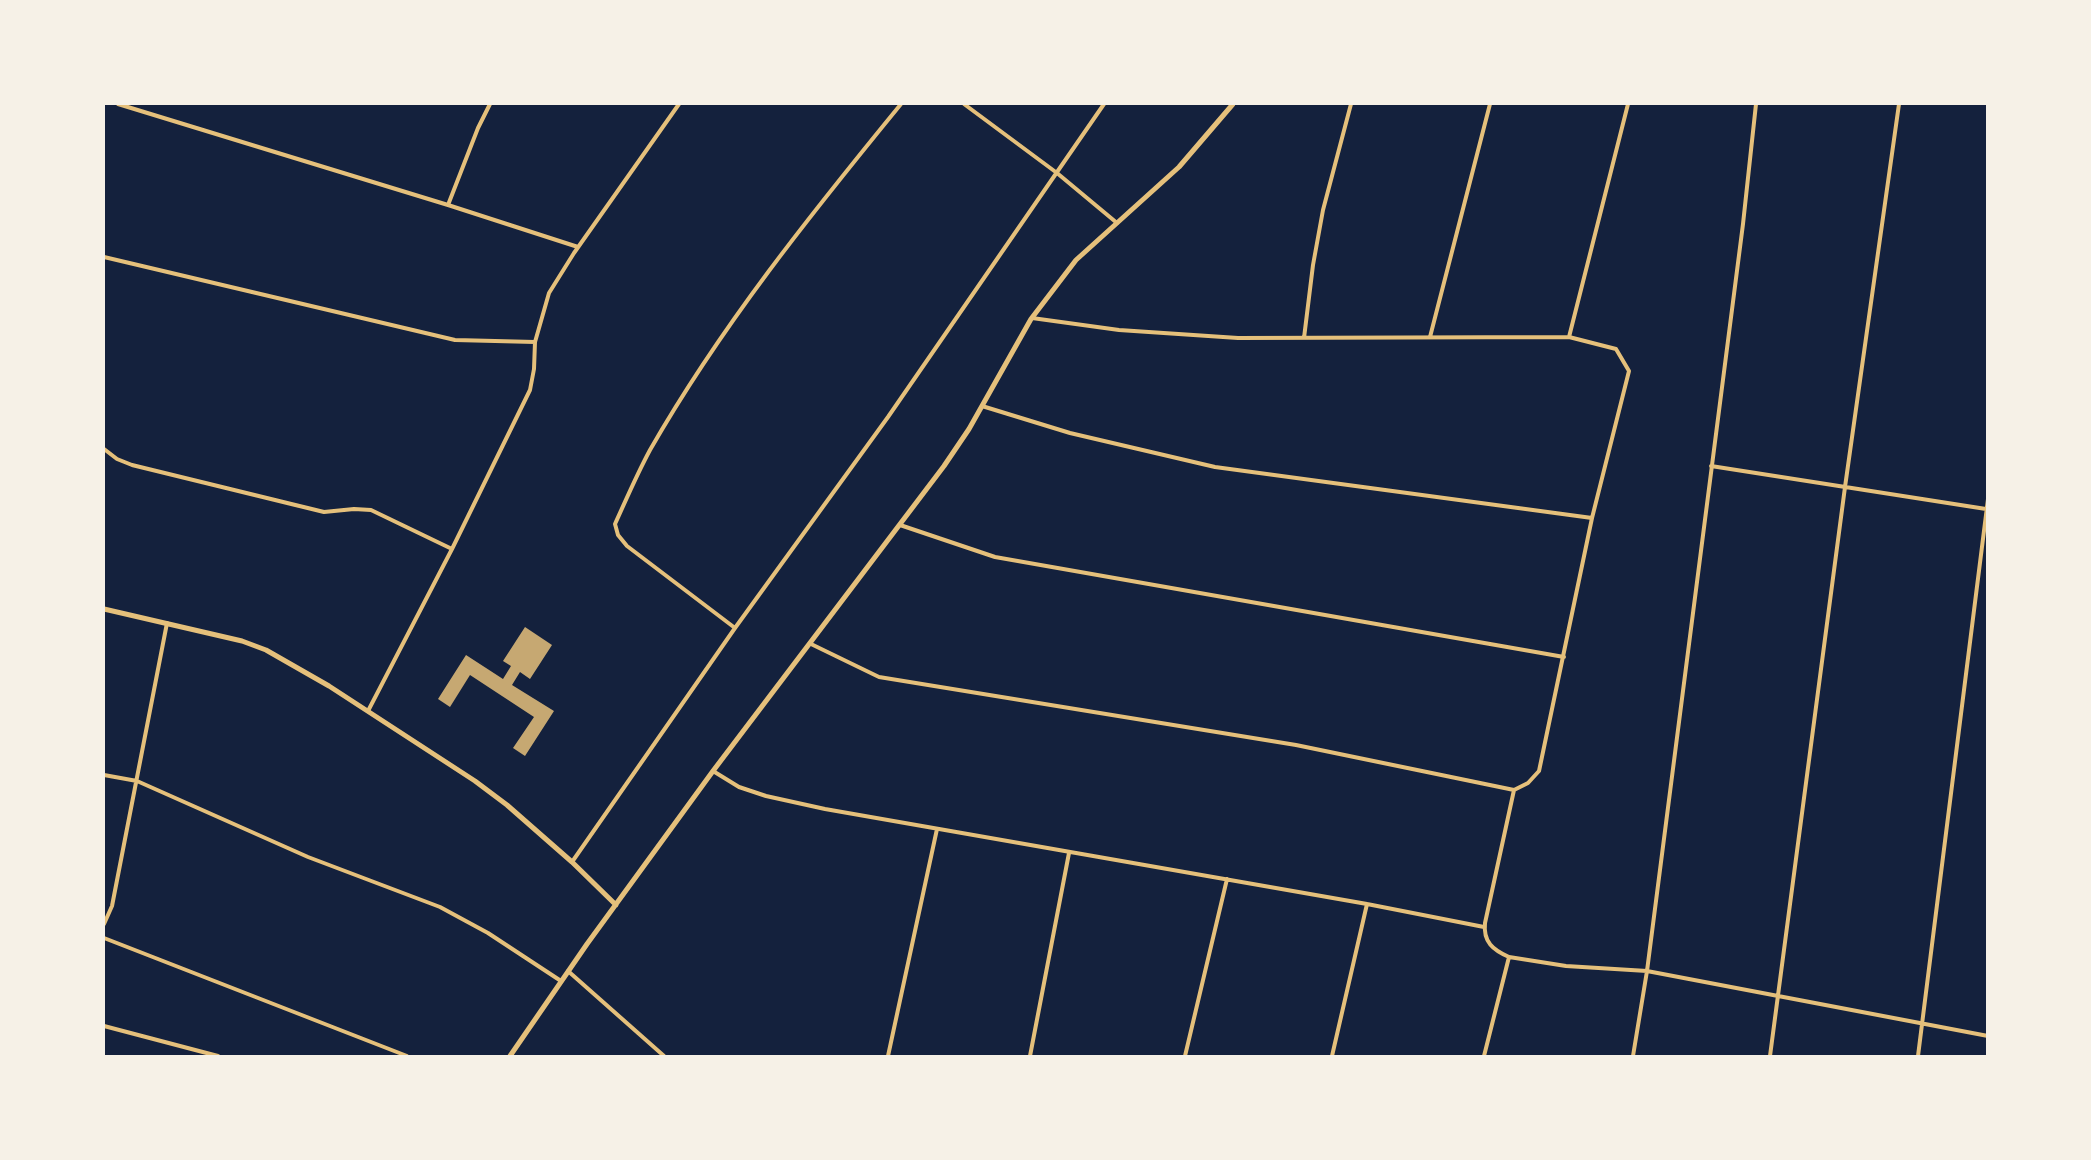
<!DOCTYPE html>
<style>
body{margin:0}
#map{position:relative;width:2091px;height:1160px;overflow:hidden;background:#14213d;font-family:Raleway,sans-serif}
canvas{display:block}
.frame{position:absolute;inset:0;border:105px solid #f6f1e7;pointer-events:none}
</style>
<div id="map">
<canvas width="2091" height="1160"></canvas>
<div class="frame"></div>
</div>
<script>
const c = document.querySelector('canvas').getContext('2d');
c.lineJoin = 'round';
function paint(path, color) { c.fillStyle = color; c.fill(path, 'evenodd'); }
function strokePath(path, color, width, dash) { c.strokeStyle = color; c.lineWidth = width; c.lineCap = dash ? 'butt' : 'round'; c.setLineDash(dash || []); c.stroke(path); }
paint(new Path2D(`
 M 525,627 L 552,645 L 530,679 L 520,672 L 512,685 L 554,711 L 525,756 L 513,748 L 534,717 L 470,675 L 450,707 L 438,699 L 466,655 L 503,679 L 511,666 L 503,661 Z`), '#c6a872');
strokePath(new Path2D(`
 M 118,104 L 448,205 L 578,247
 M 964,104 L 1057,173 L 1117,223
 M 448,205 L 478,128 L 490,104
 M 104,257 L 455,340 L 535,342 L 549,293 L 574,253 L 679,104
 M 1032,318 L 1119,330 L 1238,338 L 1569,337 L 1616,349 L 1629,371 L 1592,518 L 1539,771 L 1528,783 L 1514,790 L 1485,923 C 1483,942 1493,950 1509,957 L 1484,1056
 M 1430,337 L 1490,104
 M 1569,337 L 1628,104
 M 1304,338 L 1313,265 L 1323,210 L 1351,104
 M 982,406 L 1070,433 L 1215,467 L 1592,518
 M 104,449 L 117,459 L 132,465 L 324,512 L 354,509 L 371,510 L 452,549
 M 1711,466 L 1986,509
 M 900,525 L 995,557 L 1564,657
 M 735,628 L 627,546 L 618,535 L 615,524 C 626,500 637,474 650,450 C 721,326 811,214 901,104
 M 811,644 L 879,677 L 1296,745 L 1514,790
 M 368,711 L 452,549 L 530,390 L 534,369 L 535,342
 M 713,771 L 739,787 L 766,796 L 825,809 L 1367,904 L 1484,927
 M 104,775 L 137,781 L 308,857 L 440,907 L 488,933 L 561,981
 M 572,862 L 735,628 L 888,417 L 1104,104
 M 104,924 L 112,906 L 167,623
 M 104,938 L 407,1056
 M 1509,957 L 1566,966 L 1647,971 L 1988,1036
 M 568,971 L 664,1056
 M 104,1026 L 218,1056
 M 888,1056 L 937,829
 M 1030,1056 L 1069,853
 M 1185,1056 L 1227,879
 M 1332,1056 L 1367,904
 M 1633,1056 L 1647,971 L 1743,224 L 1756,104
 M 1770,1056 L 1845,487 L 1899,104
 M 1918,1056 L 1988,499`), '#e5c07b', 4);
strokePath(new Path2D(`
 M 104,609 L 242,641 L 266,650 L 329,686 L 475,781 L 507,805 L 572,862 L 616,905
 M 510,1056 L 587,944 L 713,771 L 944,466 L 969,429 L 1031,319 L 1076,260 L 1179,167 L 1233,104`), '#e5c07b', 5);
</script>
